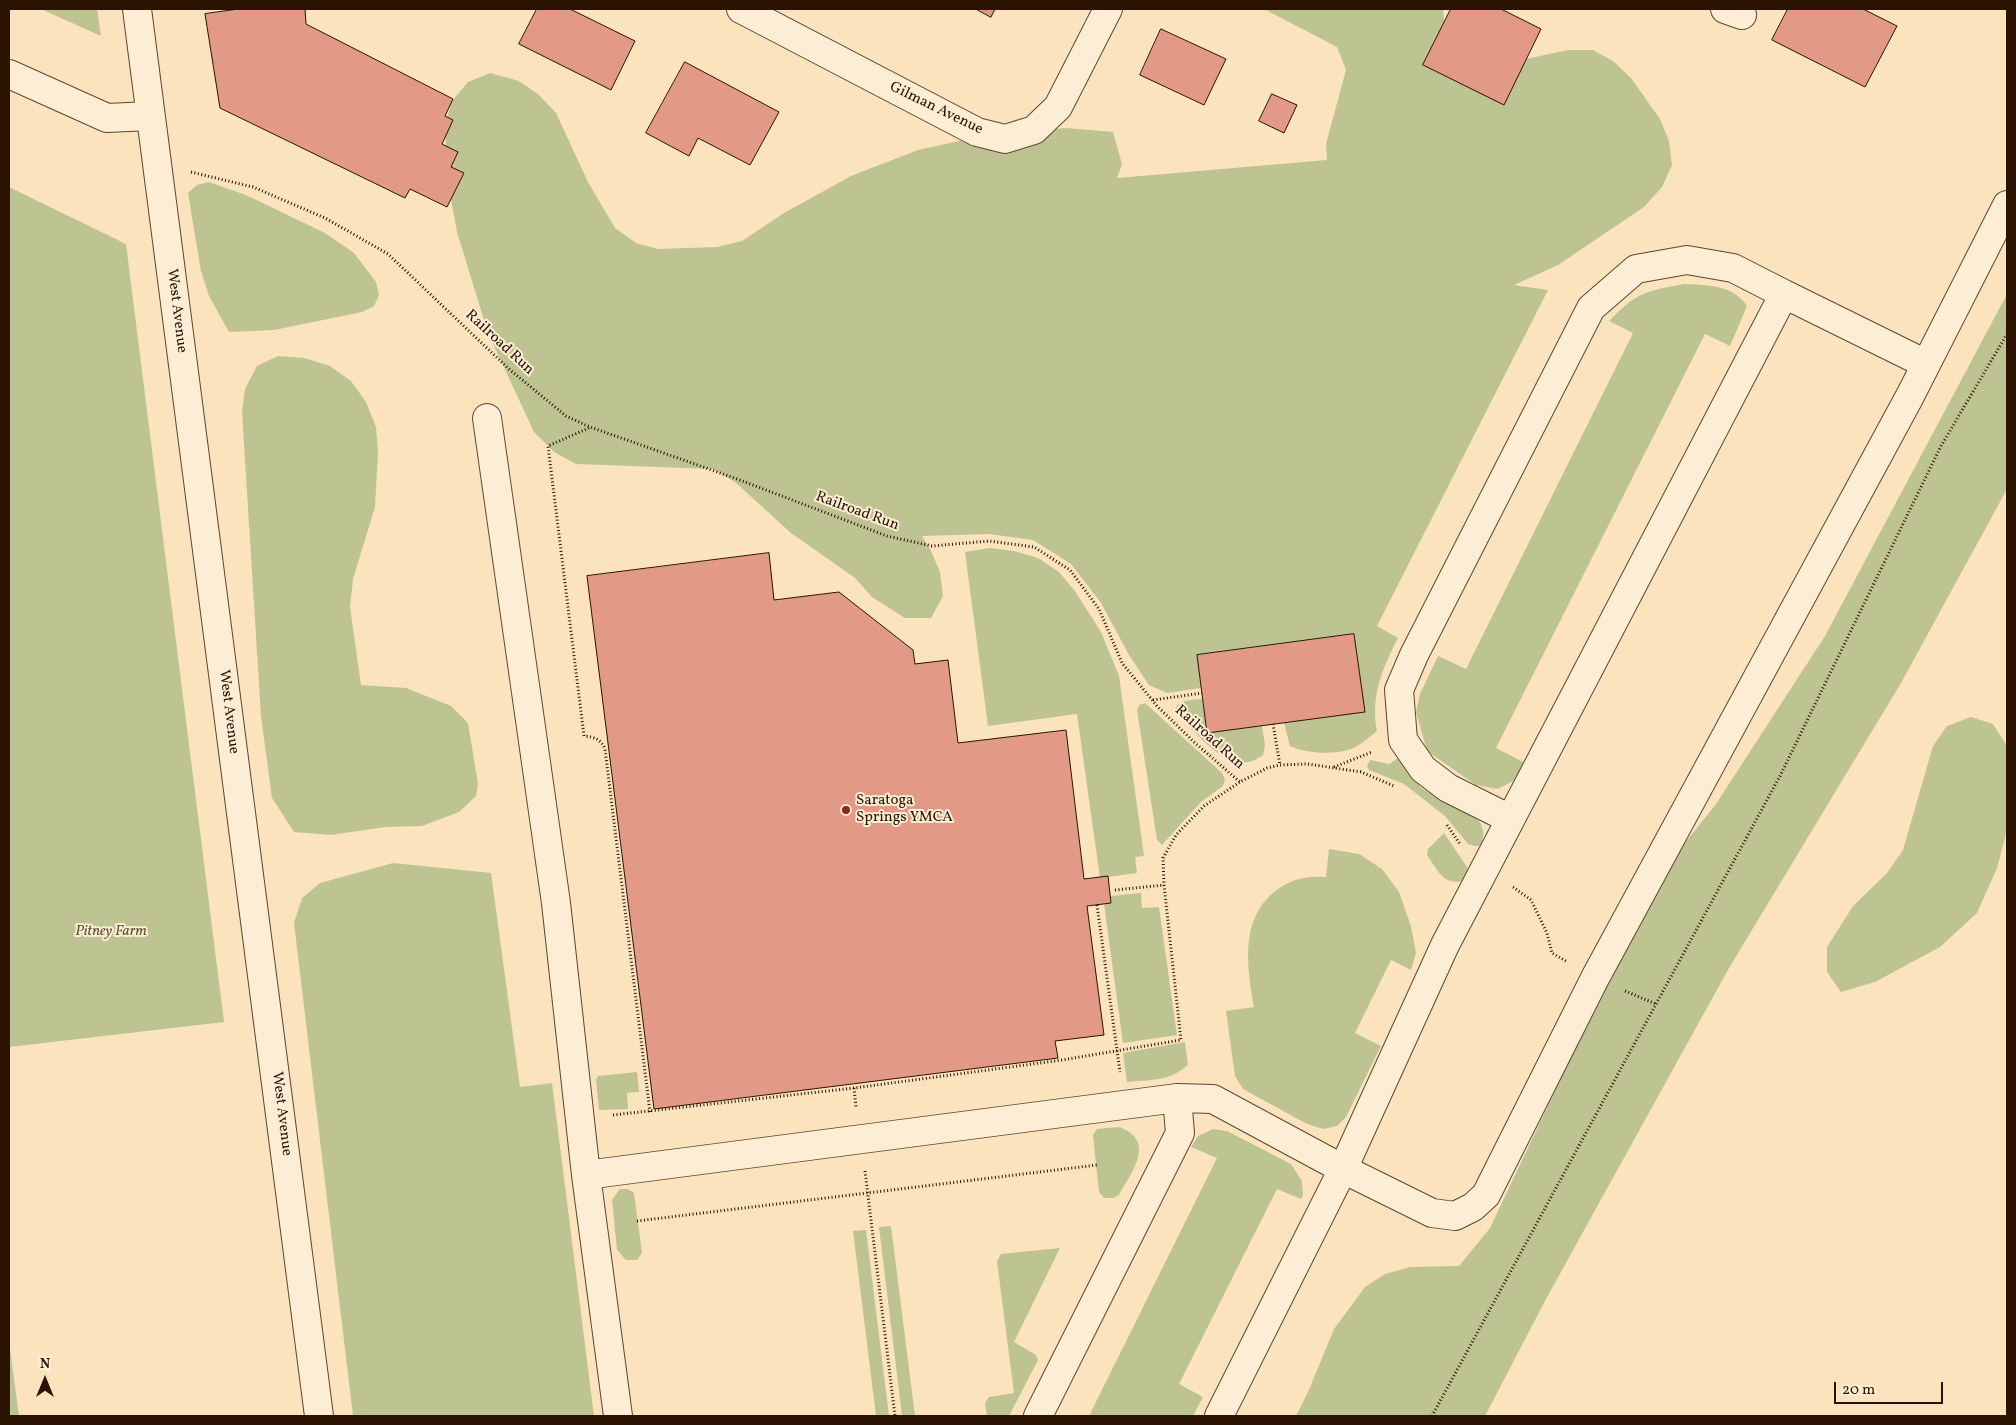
<!DOCTYPE html>
<style>
body{margin:0}
#map{position:relative;width:2016px;height:1425px;overflow:hidden;background:#fae3bd;font-family:Vollkorn,serif}
canvas{display:block}
.frame{position:absolute;inset:0;border:10px solid #2a1301;pointer-events:none}
.north{position:absolute;left:20px;top:1355px;width:50px;height:50px;-webkit-text-stroke:4px #fcedd4;paint-order:stroke;rotate:0deg;font-size:14px;font-weight:700;line-height:20px;text-align:center;color:#2a1301}
.north::after{content:'';display:block;margin:auto;width:18px;height:22px;background:#2a1301;clip-path:polygon(50% 0,100% 100%,50% 72%,0 100%)}
.scale{position:absolute;left:1834px;top:1382px;width:109px;height:22px;box-sizing:border-box;border:2px solid #2a1301;border-top:0;padding-left:6px;font-size:15px;line-height:18px;white-space:nowrap;color:#2a1301;-webkit-text-stroke:4px #fcedd4;paint-order:stroke}
</style>
<div id="map">
<canvas width="2016" height="1425"></canvas>
<div class="frame"></div>
<div class="north">N</div>
<div class="scale">20 m</div>
</div>
<script>
const c = document.querySelector('canvas').getContext('2d');
c.lineJoin = 'round';
function paint(path, color) { c.fillStyle = color; c.fill(path, 'evenodd'); }
function strokePath(path, color, width, dash) { c.strokeStyle = color; c.lineWidth = width; c.lineCap = dash ? 'butt' : 'round'; c.setLineDash(dash || []); c.stroke(path); }
function drawText(font, color, halo, rows, align = 'center') {
  c.font = font + ' Vollkorn,serif'; c.lineWidth = 4; c.setLineDash([]); c.textBaseline = 'middle'; c.strokeStyle = halo; c.fillStyle = color; for (const [text, x, y, turn = 0] of rows) {
    c.save(); c.translate(x, y); c.rotate((+turn || 0) * Math.PI / 180); c.textAlign = isNaN(turn) ? turn : align; if (halo) c.strokeText(text, 0, 0); c.fillText(text, 0, 0); c.restore();
  }
}
paint(new Path2D(`
 M 41,9 L 97,9 L 101,36 Z
 M 1264,9 L 1443,9 L 1448,64 L 1470,71 L 1568,50 L 1593,50 L 1613,61 L 1631,78 L 1660,119 L 1669,141 L 1672,165 L 1662,187 L 1644,207 L 1558,265 L 1514,285 L 1548,290 L 1377,626 L 1398,638 C 1383,667 1370,697 1377,731 C 1368,738 1359,747 1348,750 C 1331,755 1305,753 1290,746 L 1284,723 L 1364,712 L 1354,634 L 1197,655 L 1201,688 L 1167,693 L 1149,685 L 1129,655 L 1101,603 L 1071,564 L 1033,540 L 989,534 L 922,536 L 931,551 L 940,572 L 943,596 L 931,618 L 905,618 L 872,597 L 855,578 L 791,533 L 735,482 L 713,469 L 576,464 L 554,452 L 534,432 L 488,333 L 457,232 L 447,177 L 445,125 L 452,101 L 468,82 L 490,73 L 519,81 L 539,95 L 556,113 L 588,182 L 615,228 L 636,243 L 658,249 L 717,247 L 742,241 L 784,213 L 851,176 L 918,150 L 968,139 L 1066,128 L 1113,132 L 1122,164 L 1117,178 L 1327,160 L 1326,144 L 1346,70 L 1337,47 Z
 M 209,182 L 246,195 L 325,233 L 354,253 L 376,282 L 379,295 L 374,306 L 362,312 L 274,330 L 229,332 L 209,296 L 201,271 L 188,193 L 197,185 Z
 M 9,187 L 126,244 L 224,1022 L 9,1047 Z
 M 1684,284 C 1707,285 1734,285 1747,306 L 1730,346 L 1705,334 L 1496,748 L 1525,763 L 1513,781 L 1498,789 L 1476,785 L 1427,751 L 1416,712 L 1420,694 L 1438,656 L 1466,669 L 1633,333 L 1609,321 C 1637,292 1646,291 1684,284 Z
 M 2007,294 L 2007,489 L 1901,683 L 1729,968 L 1546,1299 L 1485,1416 L 1296,1416 L 1308,1392 L 1334,1329 L 1365,1287 L 1385,1274 L 1410,1267 L 1459,1266 L 1490,1228 L 1642,907 L 1668,864 L 1716,804 L 1825,636 Z
 M 278,356 L 304,358 L 330,366 L 351,381 L 366,402 L 376,427 L 378,452 L 375,507 L 353,579 L 350,607 L 361,685 L 406,688 L 451,706 L 468,723 L 478,784 L 476,796 L 459,812 L 422,826 L 385,827 L 331,835 L 294,832 L 272,798 L 261,716 L 242,412 L 245,389 L 257,366 Z
 M 990,548 L 1014,551 L 1038,558 L 1059,572 L 1075,591 L 1101,632 L 1119,676 L 1144,856 L 1135,857 L 1137,873 L 1100,878 L 1077,714 L 988,726 L 965,552 Z
 M 1202,699 L 1207,733 L 1262,726 L 1265,745 L 1263,755 C 1231,780 1199,735 1177,714 L 1175,709 C 1180,699 1193,700 1202,699 Z
 M 1145,703 L 1222,773 L 1225,779 L 1223,786 L 1201,802 L 1162,845 L 1157,840 L 1137,710 L 1139,705 Z
 M 1971,717 L 1993,724 L 2007,746 L 2007,830 L 1997,868 L 1977,913 L 1940,947 L 1875,982 L 1841,992 L 1827,972 L 1827,947 L 1853,906 L 1887,873 L 1903,850 L 1933,746 L 1947,726 Z
 M 1398,758 C 1404,769 1414,781 1423,789 C 1439,800 1479,808 1483,830 C 1484,834 1482,841 1481,846 L 1474,846 L 1468,844 L 1445,816 L 1404,784 L 1369,770 L 1367,766 L 1370,760 L 1389,764 Z
 M 1444,833 L 1469,870 L 1462,881 C 1442,885 1438,870 1427,855 L 1428,849 Z
 M 1329,849 L 1359,854 L 1382,869 L 1399,892 L 1411,926 L 1416,953 L 1411,970 L 1391,960 L 1355,1033 L 1381,1046 L 1346,1117 L 1337,1126 L 1323,1129 L 1307,1124 L 1243,1089 L 1235,1076 L 1226,1011 L 1254,1007 C 1247,966 1239,917 1278,889 C 1294,878 1308,876 1326,877 Z
 M 393,863 L 491,873 L 520,1087 L 552,1083 L 594,1416 L 353,1416 L 294,923 L 302,898 L 320,883 Z
 M 1141,893 L 1142,908 L 1159,907 L 1177,1035 L 1123,1043 L 1104,904 L 1111,903 L 1110,896 Z
 M 1185,1042 L 1188,1065 C 1170,1081 1150,1080 1127,1082 L 1123,1053 Z
 M 637,1072 L 639,1092 L 627,1093 L 628,1109 L 599,1110 L 596,1080 L 598,1076 Z
 M 1119,1127 C 1157,1141 1132,1171 1119,1195 L 1113,1198 L 1104,1198 L 1099,1192 L 1093,1135 L 1097,1129 Z
 M 1213,1129 L 1227,1131 L 1291,1164 L 1302,1181 L 1303,1195 L 1301,1199 L 1277,1189 L 1179,1384 L 1203,1397 L 1193,1416 L 1089,1416 L 1217,1158 L 1191,1147 L 1198,1136 Z
 M 620,1189 L 628,1189 L 634,1193 L 642,1253 L 637,1260 L 626,1260 L 617,1250 L 612,1200 Z
 M 891,1226 L 915,1416 L 902,1416 L 879,1227 Z
 M 866,1230 L 889,1416 L 876,1416 L 853,1231 Z
 M 1060,1248 L 1014,1342 L 1036,1355 L 1038,1360 L 1009,1416 L 987,1416 L 985,1403 L 989,1397 L 1014,1393 L 997,1261 L 1001,1254 Z
 M 9,1341 L 19,1416 L 9,1416 Z`), '#bec491');
const building = new Path2D(`
 M 239,9 L 305,9 L 306,24 L 453,99 L 445,116 L 453,120 L 442,144 L 458,152 L 451,167 L 464,173 L 447,207 L 410,189 L 405,198 L 220,108 L 205,14 Z
 M 537,9 L 570,9 L 635,41 L 611,90 L 519,44 Z
 M 976,9 L 995,9 L 991,17 Z
 M 1451,9 L 1501,9 L 1541,29 L 1504,105 L 1423,65 Z
 M 1788,9 L 1863,9 L 1897,26 L 1865,87 L 1772,40 Z
 M 1161,29 L 1226,59 L 1204,105 L 1140,75 Z
 M 685,62 L 779,112 L 750,165 L 698,138 L 689,156 L 646,133 Z
 M 1272,94 L 1297,105 L 1284,133 L 1259,121 Z
 M 769,553 L 774,600 L 839,592 L 913,650 L 915,664 L 948,660 L 958,743 L 1066,730 L 1084,879 L 1108,876 L 1111,903 L 1087,906 L 1104,1035 L 1055,1041 L 1058,1058 L 654,1109 L 587,576 Z
 M 1354,634 L 1365,712 L 1207,733 L 1197,655 Z`);
paint(building, '#e29a86');
strokePath(building, '#2a1301', 1);
const minor = new Path2D(`
 M 137,9 L 319,1416
 M 741,9 L 977,132 L 1005,139 L 1034,130 L 1058,107 L 1108,9
 M 1725,9 L 1742,15
 M 9,74 L 107,118 L 150,116
 M 487,418 L 556,903 L 586,1175 L 618,1416
 M 1510,819 L 1448,788 L 1423,769 L 1403,740 L 1399,690 L 1414,655 L 1591,308 L 1636,269 L 1687,260 L 1733,268 L 1784,294
 M 586,1175 L 1177,1098 L 1213,1099 L 1343,1169 L 1432,1213 L 1455,1216 L 1473,1207 L 1486,1195 L 1595,978 L 1910,396 L 2007,205
 M 1038,1416 L 1180,1133 L 1177,1098
 M 1219,1416 L 1343,1169 L 1445,945 L 1784,294 L 1926,364`);
strokePath(minor, '#5e4730', 30);
strokePath(new Path2D(`
 M 191,172 L 253,187 L 325,218 L 388,254 L 509,369 L 566,416 L 590,427 L 737,479 L 887,536 L 932,546 L 989,541 L 1034,547 L 1070,570 L 1099,609 L 1122,663 L 1157,706 L 1195,743 L 1240,782 L 1267,768 L 1280,765 L 1308,764 L 1361,772 L 1394,786
 M 589,428 L 548,446 L 584,736 C 594,737 601,739 605,749 L 650,1112
 M 1153,700 L 1202,693
 M 1273,724 L 1280,765
 M 1334,767 L 1372,752
 M 1447,825 L 1460,844
 M 1513,887 L 1531,900 L 1547,933 L 1552,953 L 1566,961
 M 1115,890 L 1164,885
 M 1097,905 L 1120,1072
 M 1625,991 L 1656,1004
 M 854,1088 L 856,1107
 M 613,1115 L 854,1088 L 1062,1060 L 1181,1040 L 1164,885 L 1163,858 L 1176,835 L 1204,806 L 1240,782
 M 865,1171 L 895,1416
 M 637,1221 L 1097,1165
 M 1432,1416 L 1780,776 L 1941,446 L 2007,334`), '#2a1301', 3, [1, 2.5]);
strokePath(minor, '#fcedd4', 28);
for (const [x, y, r, color] of [
 [846,810,5,"#8f2418"]
]) { const dot = new Path2D(); dot.arc(x, y, r, 0, 2 * Math.PI); c.fillStyle = color; c.fill(dot); strokePath(dot, '#fcedd4', 2); }
drawText('15px', '#2a1301', '#fcedd4', [
 ["Gilman Avenue",936,109,26],
 ["West Avenue",176,311,83],
 ["Railroad Run",499,343,43],
 ["Railroad Run",857,512,20],
 ["West Avenue",228,712,83],
 ["Railroad Run",1209,738,42],
 ["West Avenue",281,1114,83]
]);
drawText('15px', '#2a1301', '#fcedd4', [
 ["Saratoga",856,801],
 ["Springs YMCA",856,818]
], 'left');
drawText('italic 15px', '#5e5133', '#fcedd4', [
 ["Pitney Farm",111,932]
]);
</script>
